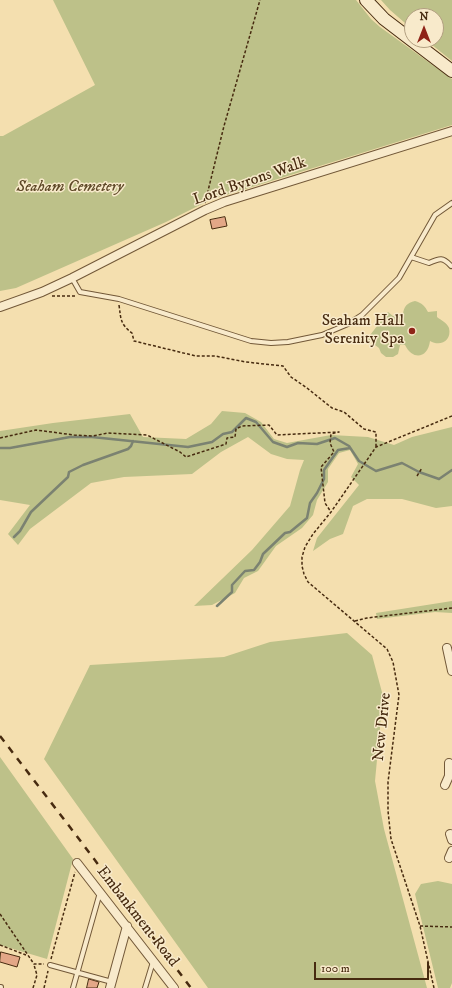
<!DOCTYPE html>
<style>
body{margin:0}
#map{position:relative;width:452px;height:988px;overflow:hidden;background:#f4dfaf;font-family:"IM FELL DW Pica",serif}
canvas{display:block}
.north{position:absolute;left:404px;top:8px;width:40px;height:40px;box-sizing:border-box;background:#f8eacb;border:1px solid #b19e80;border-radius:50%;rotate:0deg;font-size:11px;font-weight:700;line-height:16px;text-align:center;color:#472b10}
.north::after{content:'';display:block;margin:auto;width:14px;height:18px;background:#8f2418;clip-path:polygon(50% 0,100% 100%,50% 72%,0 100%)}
.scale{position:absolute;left:314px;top:962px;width:115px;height:18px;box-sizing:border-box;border:2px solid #472b10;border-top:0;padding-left:5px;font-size:12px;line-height:14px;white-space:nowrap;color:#472b10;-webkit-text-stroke:3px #f8eacb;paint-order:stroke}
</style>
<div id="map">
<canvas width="452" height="988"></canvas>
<div class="north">N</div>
<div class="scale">100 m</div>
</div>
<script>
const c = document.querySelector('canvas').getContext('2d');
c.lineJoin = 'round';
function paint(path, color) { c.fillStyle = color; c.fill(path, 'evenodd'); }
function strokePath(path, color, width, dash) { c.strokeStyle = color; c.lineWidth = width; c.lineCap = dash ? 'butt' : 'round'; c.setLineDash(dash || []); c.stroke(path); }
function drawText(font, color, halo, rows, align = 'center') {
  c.font = font + ' "IM FELL DW Pica",serif'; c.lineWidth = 3; c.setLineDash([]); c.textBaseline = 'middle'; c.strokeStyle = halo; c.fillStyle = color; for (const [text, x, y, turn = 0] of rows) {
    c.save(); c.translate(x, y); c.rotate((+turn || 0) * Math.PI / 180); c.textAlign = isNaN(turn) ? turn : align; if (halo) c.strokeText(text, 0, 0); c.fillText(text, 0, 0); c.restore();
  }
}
paint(new Path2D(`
 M 53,0 L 356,0 L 371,19 L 380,27 L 452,79 L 452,125 L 210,200 L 166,222 L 16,288 L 0,291 L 0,136 L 3,136 L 95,85 Z
 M 381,0 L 452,0 L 452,61 L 426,40 L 436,40 L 436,16 L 412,16 L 412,29 L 390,10 Z
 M 415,301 C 422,303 425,306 428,312 L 437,311 L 437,317 C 441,320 447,323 449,328 C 452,341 440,347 430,341 C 428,358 413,361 405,345 L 400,345 L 398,354 L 393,357 L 386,357 L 381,353 L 379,348 L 367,339 L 388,312 L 393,316 L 403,314 C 404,306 407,303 415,301 Z
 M 222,411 L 245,413 L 261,422 L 274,439 L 287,443 L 331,435 L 368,437 L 394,445 L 412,437 L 452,427 L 452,506 L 436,508 L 402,499 L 367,499 L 353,506 L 343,534 L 330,539 L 313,551 L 317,538 L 359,485 L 351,477 L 358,464 L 350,450 L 339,453 L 328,469 L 328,482 L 317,500 L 313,515 L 302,528 L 276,546 L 258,571 L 244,578 L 235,593 L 212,605 L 194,606 L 252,550 L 290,506 L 300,470 L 304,460 L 287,459 L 271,454 L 248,437 L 221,452 L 192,474 L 124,477 L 91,483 L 30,529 L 18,545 L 8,534 L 30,505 L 0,500 L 0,431 L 53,423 L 130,414 L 143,437 L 186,439 L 211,424 Z
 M 452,601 L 452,613 L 435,612 L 377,619 L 376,613 Z
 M 347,633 L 372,655 L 383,696 L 375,781 L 384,829 L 427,988 L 208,988 L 44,759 L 90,665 L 224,657 L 270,642 Z
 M 0,757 L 73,859 L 47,959 L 0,945 Z
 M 438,881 L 452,884 L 452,983 L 450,988 L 438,988 L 415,894 L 421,884 Z`), '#bdc189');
strokePath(new Path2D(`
 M 0,448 L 10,448 L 70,437 L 92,437 L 188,447 L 212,442 L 223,434 L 232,432 L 246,418 L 256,422 L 273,442 L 287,447 L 298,443 L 317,444 L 335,438 L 349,446 L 359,461 L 376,471 L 402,463 L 419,472 L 439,479 L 452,470
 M 14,537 L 20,531 L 31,512 L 68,477 L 69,472 L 83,465 L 128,449 L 131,446 L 133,441
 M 217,606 L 232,592 L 232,585 L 245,571 L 254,570 L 260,562 L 263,554 L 285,533 L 290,532 L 307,518 L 310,503 L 317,493 L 324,479 L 324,470 L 338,450 L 350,448`), '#7b8271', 2.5);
const building = new Path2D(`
 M 225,217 L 227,226 L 212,229 L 210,220 Z
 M 1,952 L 20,957 L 17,967 L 0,962 Z
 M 89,979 L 99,982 L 97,988 L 87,988 Z`);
paint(building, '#e3a787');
strokePath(building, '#472b10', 1);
const lane = new Path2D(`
 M 411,257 L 429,263 C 440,258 443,257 451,266
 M 72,278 L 80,292 L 119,299 L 251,341 L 271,343 L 288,342 L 322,335 L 348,324 L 362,315 L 399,278 L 435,215 L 452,203
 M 50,965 L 112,982
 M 0,987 L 1,987
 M 73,988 L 99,896 L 101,893
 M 145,988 L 152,965 L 154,962`);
const street = new Path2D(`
 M 0,307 L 42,292 L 72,278 L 205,210 L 224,202 L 452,131
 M 447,648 L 452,671
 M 445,785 L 449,776 L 449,763
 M 450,834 L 452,840
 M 449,858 L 452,851
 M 77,863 L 174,988
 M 110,988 L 127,926`);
const secondary = new Path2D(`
 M 366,0 L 384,19 L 452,71`);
strokePath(lane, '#725838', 6);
strokePath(street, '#725838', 10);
strokePath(secondary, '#472b10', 14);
strokePath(new Path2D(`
 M 205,203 L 224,126 L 260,0
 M 52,296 L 76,296
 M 119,305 C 121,319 120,324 132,333 L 134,341 L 196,356 L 215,356 L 246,362 L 283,366 L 291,377 L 307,388 L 332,408 L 344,412 L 364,429 L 376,432 L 376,447
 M 0,438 L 36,430 L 74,435 L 93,436 L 108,433 L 147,435 L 180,452 L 186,457 L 226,444 L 227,438 L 235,437 L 236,429 L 242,426 L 269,425 L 277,435 L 339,432 L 331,434 L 330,443 L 334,452 L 321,467 L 325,503 L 331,512
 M 417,476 L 422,468
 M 355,621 L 367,618 L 452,608
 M 0,914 L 34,964 L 44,964
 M 420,926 L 452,927
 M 0,945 L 26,955
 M 51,959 L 75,872
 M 33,988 L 37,975 L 34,965
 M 44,988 L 48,971
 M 434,988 L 420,926 L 391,839 L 388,811 L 388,782 L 399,695 L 393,662 L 387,649 L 308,582 L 304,574 L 302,566 L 302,557 L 305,547 L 313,534 L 331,512 L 376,447 L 452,416`), '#472b10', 1.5, [3, 2]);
strokePath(lane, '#f8eacb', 4);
strokePath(street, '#f8eacb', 8);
strokePath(secondary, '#f8eacb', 12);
strokePath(new Path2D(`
 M 0,736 L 76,835 L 191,988`), '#472b10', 2.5, [7, 7]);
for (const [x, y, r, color] of [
 [412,331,4,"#8f2418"]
]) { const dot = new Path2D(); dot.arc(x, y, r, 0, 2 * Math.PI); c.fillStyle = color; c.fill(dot); strokePath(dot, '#f8eacb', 1.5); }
drawText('16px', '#472b10', '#f8eacb', [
 ["Lord Byrons Walk",250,182,-19],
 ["New Drive",383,727,-84],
 ["Embankment Road",137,917,52]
]);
drawText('italic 16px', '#5f4928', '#f8eacb', [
 ["Seaham Cemetery",70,188]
]);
drawText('16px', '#472b10', '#f8eacb', [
 ["Seaham Hall",404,322],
 ["Serenity Spa",404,340]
], 'right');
</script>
